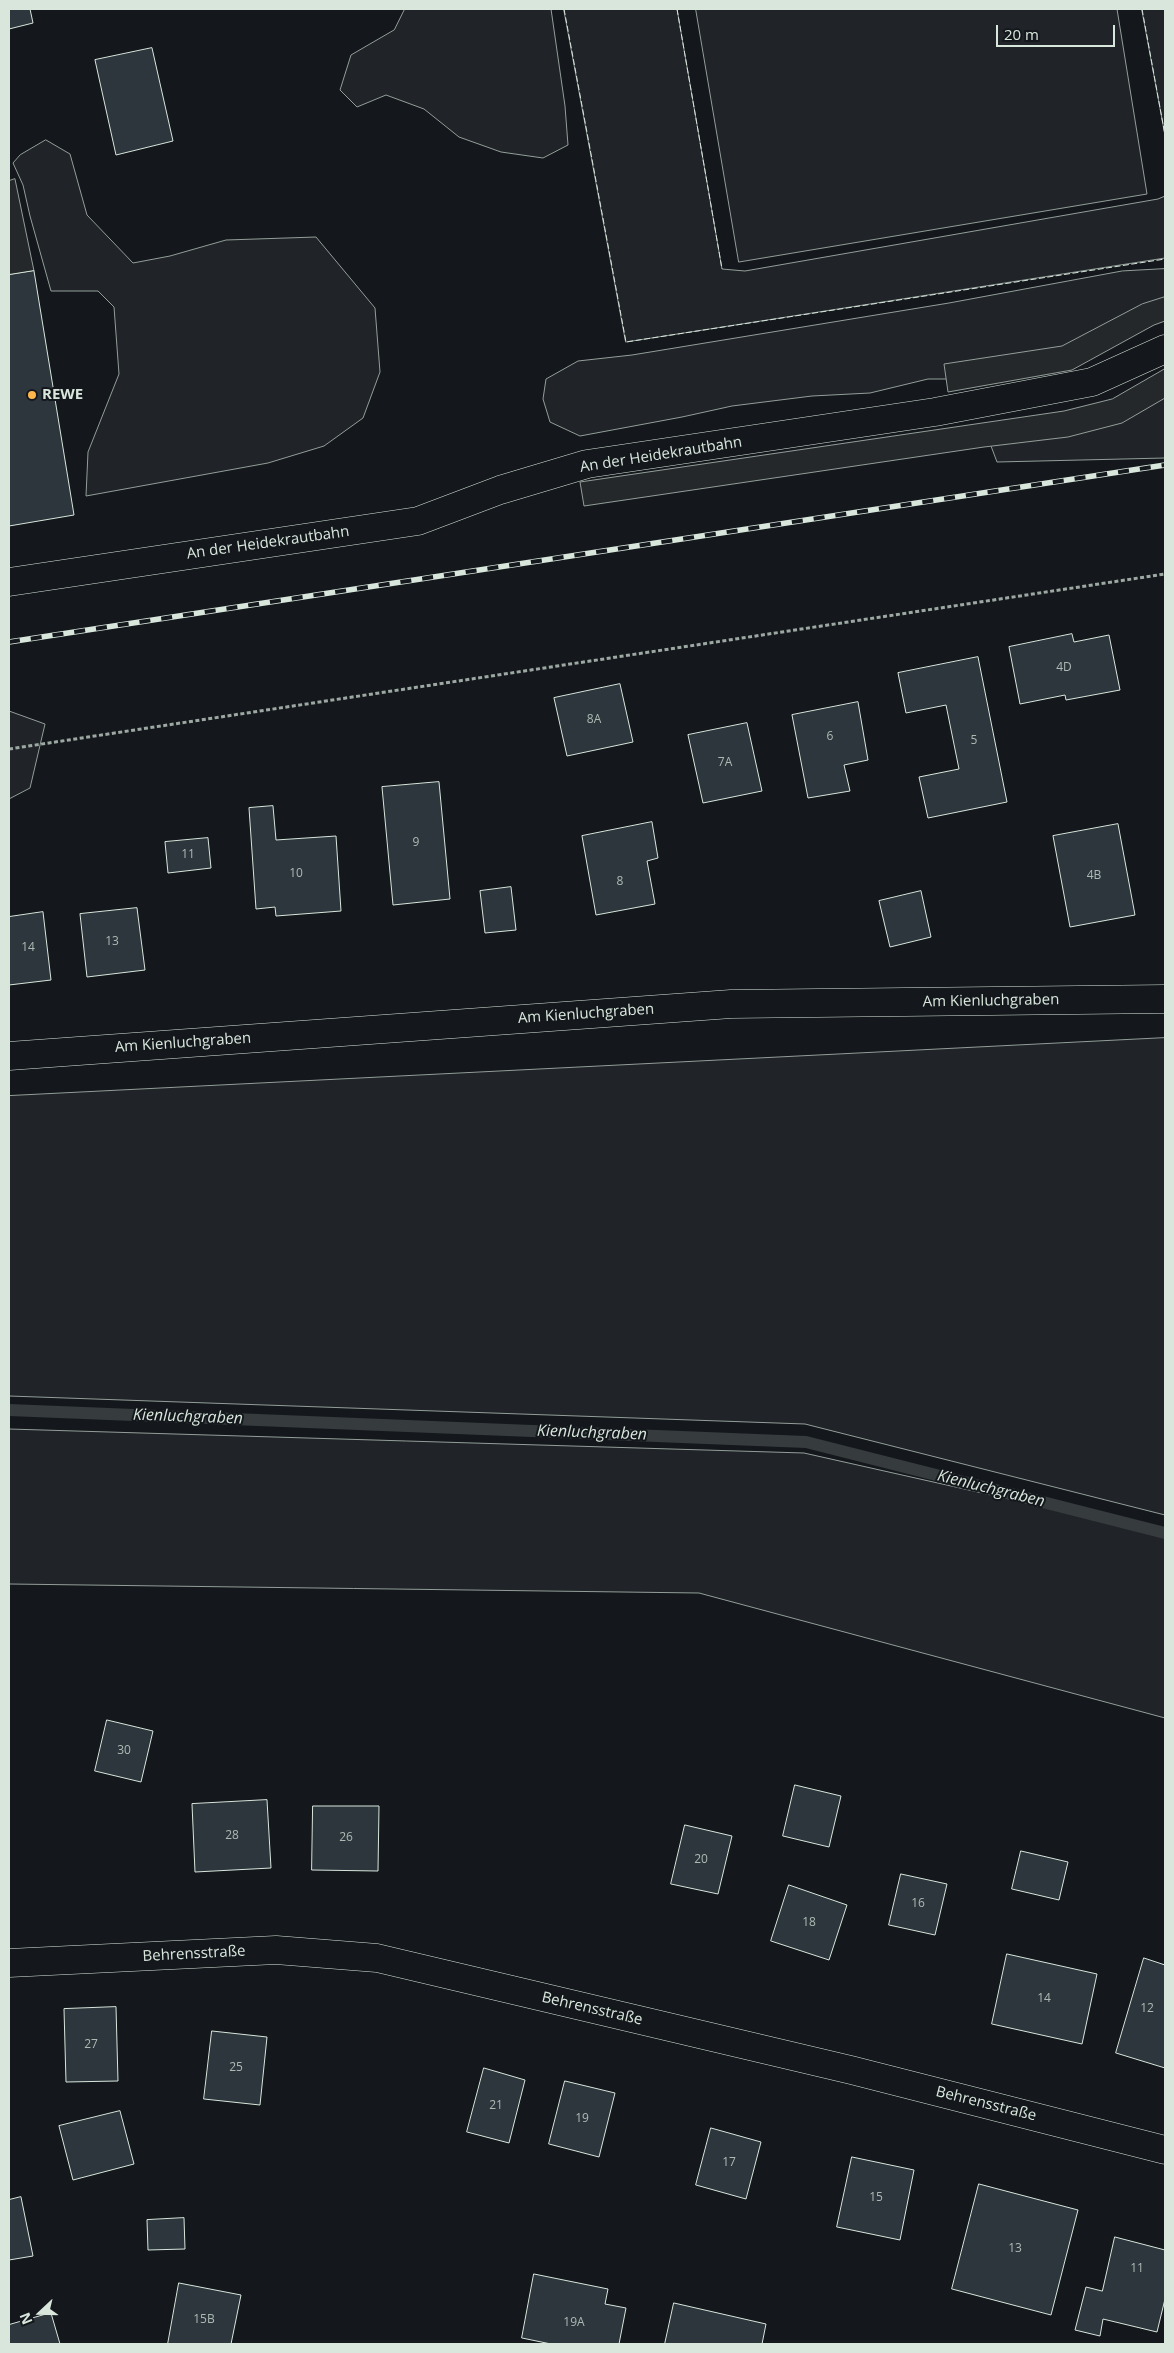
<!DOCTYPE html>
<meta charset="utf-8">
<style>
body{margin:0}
#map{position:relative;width:1174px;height:2353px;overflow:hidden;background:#14181c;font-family:"Open Sans",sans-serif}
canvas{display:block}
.frame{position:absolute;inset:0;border:10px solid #d8e6dc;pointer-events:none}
.north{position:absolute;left:15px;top:2288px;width:50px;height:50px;-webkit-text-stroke:4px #14181c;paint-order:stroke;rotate:249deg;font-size:14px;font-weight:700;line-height:20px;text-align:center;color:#d8e6dc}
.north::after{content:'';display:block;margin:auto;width:18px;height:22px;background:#d8e6dc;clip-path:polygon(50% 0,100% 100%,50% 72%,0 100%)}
.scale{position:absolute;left:996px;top:25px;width:119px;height:22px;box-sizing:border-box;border:2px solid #d8e6dc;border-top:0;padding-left:6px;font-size:15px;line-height:18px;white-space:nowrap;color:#d8e6dc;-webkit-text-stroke:4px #14181c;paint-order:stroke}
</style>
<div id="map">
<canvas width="1174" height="2353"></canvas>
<div class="frame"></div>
<div class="north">N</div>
<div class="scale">20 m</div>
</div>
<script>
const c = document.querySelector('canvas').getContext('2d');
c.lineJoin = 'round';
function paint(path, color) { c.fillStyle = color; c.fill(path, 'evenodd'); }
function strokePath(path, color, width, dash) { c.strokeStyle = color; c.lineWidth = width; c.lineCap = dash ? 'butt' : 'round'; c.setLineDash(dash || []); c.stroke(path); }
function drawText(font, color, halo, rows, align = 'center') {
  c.font = font + ' "Open Sans",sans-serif'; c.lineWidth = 4; c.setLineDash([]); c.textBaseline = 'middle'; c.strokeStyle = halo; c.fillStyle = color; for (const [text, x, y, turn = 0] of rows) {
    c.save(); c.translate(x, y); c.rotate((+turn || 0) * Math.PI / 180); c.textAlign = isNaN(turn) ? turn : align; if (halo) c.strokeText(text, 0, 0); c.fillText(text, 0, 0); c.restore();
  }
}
const green = new Path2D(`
 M 405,9 L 551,9 L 565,106 L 568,145 L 543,158 L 501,152 L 459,137 L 424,109 L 386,95 L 357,107 L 340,90 L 351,55 L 394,30 Z
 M 564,9 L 677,9 L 722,269 L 745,271 L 1158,199 L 1165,196 L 1165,258 L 626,342 Z
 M 696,9 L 1117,9 L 1147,194 L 739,262 Z
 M 1142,9 L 1165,9 L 1165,135 Z
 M 46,140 L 70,154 L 87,215 L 133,263 L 170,256 L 226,240 L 316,237 L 375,308 L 380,372 L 363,418 L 324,446 L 268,463 L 86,496 L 88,452 L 119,374 L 114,307 L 98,291 L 51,291 L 30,216 L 23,185 L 13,163 L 20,155 Z
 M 1165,269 L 1165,315 L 967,379 L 928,379 L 870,393 L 812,396 L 732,406 L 682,417 L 580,436 L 550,422 L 543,399 L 546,379 L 578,361 L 632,355 L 949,303 L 1122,271 Z
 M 1165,382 L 1165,458 L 997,462 L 991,446 Z
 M 9,711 L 45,724 L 30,788 L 9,799 Z
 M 1165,1038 L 1165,1515 L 805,1424 L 9,1396 L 9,1096 Z
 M 9,1429 L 804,1453 L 1165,1534 L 1165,1718 L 699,1593 L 9,1584 Z`);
paint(green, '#202428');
strokePath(green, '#939e99', 1);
const parking = new Path2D(`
 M 15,179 L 34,271 L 9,275 L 9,181 Z
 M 1165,297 L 1165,321 L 1154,325 L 1072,370 L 948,392 L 944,364 L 1062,346 L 1142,304 Z
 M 1165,369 L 1165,398 L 1122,423 L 1068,437 L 984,447 L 584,506 L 580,482 L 1064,411 L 1112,399 Z`);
paint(parking, '#24282b');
strokePath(parking, '#939e99', 1);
strokePath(new Path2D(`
 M 9,1410 L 806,1442 L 1165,1533`), '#363b3e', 12);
const building = new Path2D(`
 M 9,9 L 30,9 L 33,23 L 9,29 Z
 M 152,48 L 173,141 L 116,155 L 95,60 Z
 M 34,271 L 74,515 L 9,526 L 9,275 Z
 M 1072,634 L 1074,642 L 1109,635 L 1120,690 L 1066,700 L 1065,695 L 1020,704 L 1009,647 Z
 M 978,657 L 1007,802 L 928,818 L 919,777 L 959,769 L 946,705 L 906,713 L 898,673 Z
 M 620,684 L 633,742 L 567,756 L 554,698 Z
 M 858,702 L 868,760 L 844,765 L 850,791 L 808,798 L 792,715 Z
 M 747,723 L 762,791 L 703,803 L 688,735 Z
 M 439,782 L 450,899 L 393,905 L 382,787 Z
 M 273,806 L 276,840 L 336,836 L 341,911 L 276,916 L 275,907 L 256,909 L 249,808 Z
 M 652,822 L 658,858 L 647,861 L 655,904 L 596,915 L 582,836 Z
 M 1118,824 L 1135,915 L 1070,927 L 1053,836 Z
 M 208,838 L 211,868 L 168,873 L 165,842 Z
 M 511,887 L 516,930 L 485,933 L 480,891 Z
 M 921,891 L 931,937 L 890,947 L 879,901 Z
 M 137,908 L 145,970 L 87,977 L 80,914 Z
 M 43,912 L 51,980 L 9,985 L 9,917 Z
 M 107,1720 L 153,1731 L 141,1782 L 95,1771 Z
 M 795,1785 L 841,1796 L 829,1847 L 783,1836 Z
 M 267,1800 L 271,1868 L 195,1872 L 192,1804 Z
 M 313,1806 L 379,1806 L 378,1871 L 312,1870 Z
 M 685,1825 L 732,1836 L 718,1894 L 671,1884 Z
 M 1021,1851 L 1068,1862 L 1059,1900 L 1012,1889 Z
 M 901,1874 L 947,1884 L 935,1935 L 889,1925 Z
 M 789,1885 L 847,1905 L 829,1960 L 771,1941 Z
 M 1007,1954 L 1097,1974 L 1082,2044 L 992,2024 Z
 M 1144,1958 L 1165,1965 L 1165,2068 L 1116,2053 Z
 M 116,2007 L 118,2081 L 66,2082 L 64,2009 Z
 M 212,2031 L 267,2037 L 260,2105 L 204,2099 Z
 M 484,2068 L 525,2080 L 509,2143 L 467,2132 Z
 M 565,2081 L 615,2093 L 599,2157 L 549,2144 Z
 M 120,2111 L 134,2164 L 73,2180 L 59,2126 Z
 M 711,2128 L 761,2142 L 746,2199 L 696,2185 Z
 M 852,2157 L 914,2170 L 900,2240 L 837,2227 Z
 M 979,2184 L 1078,2210 L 1051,2315 L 952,2289 Z
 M 21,2197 L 33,2256 L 9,2260 L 9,2200 Z
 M 184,2218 L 185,2249 L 148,2250 L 147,2220 Z
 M 1115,2237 L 1165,2250 L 1165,2299 L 1157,2332 L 1103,2319 L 1100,2336 L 1075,2330 L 1086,2287 L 1102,2291 Z
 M 534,2274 L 608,2289 L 605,2304 L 626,2308 L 619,2344 L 551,2344 L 522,2338 Z
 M 179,2283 L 241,2295 L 231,2344 L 168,2344 Z
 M 674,2303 L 766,2324 L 762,2344 L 665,2344 Z
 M 51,2313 L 60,2344 L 9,2344 L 9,2325 Z`);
paint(building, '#2c363c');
strokePath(building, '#d8e6dc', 1);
const minor = new Path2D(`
 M 9,582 L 418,521 L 500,490 L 587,464 L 935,412 L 1092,382 L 1165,349
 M 9,1056 L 731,1004 L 1165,999
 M 9,1963 L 276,1950 L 377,1958 L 851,2070 L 1165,2150`);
strokePath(minor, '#d8e6dc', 29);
strokePath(new Path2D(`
 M 9,749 L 1165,574`), '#9da8a2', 3, [4, 2.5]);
strokePath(minor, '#14181c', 28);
const rail = new Path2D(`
 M 9,642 L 1165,465`);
strokePath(rail, '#d8e6dc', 5.5);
strokePath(rail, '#14181c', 4, [11]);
strokePath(new Path2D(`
 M 564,9 L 626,342 L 1165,259
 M 677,9 L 722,269
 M 1142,9 L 1165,135`), '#d8e6dc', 1, [6, 2.5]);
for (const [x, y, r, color] of [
 [32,395,5,"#ffb74d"]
]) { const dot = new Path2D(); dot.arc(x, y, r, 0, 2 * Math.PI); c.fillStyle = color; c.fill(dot); strokePath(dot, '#14181c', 2); }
drawText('12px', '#adbab4', null, [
 ["4D",1064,668],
 ["8A",594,720],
 ["6",830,737],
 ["5",974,741],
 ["7A",725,763],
 ["9",416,843],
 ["11",188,855],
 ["10",296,874],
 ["4B",1094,876],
 ["8",620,882],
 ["13",112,942],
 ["14",28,948],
 ["30",124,1751],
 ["28",232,1836],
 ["26",346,1838],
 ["20",701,1860],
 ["16",918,1904],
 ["18",809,1923],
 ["14",1044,1999],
 ["12",1147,2009],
 ["27",91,2045],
 ["25",236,2068],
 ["21",496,2106],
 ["19",582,2119],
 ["17",729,2163],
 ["15",876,2198],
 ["13",1015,2249],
 ["11",1137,2269],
 ["15B",204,2320],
 ["19A",574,2323]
]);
drawText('bold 15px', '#d8e6dc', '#14181c', [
 ["REWE",42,395]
], 'left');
drawText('15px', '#d8e6dc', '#14181c', [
 ["An der Heidekrautbahn",661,455,-9],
 ["An der Heidekrautbahn",268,543,-8],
 ["Am Kienluchgraben",991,1001,-1],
 ["Am Kienluchgraben",586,1014,-4],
 ["Am Kienluchgraben",183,1043,-4],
 ["Behrensstraße",194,1954,-3],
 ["Behrensstraße",592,2009,13],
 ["Behrensstraße",986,2104,14]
]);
drawText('italic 16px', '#d8e6dc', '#14181c', [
 ["Kienluchgraben",188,1417,2],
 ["Kienluchgraben",592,1433,2],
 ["Kienluchgraben",991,1489,14]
]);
</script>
